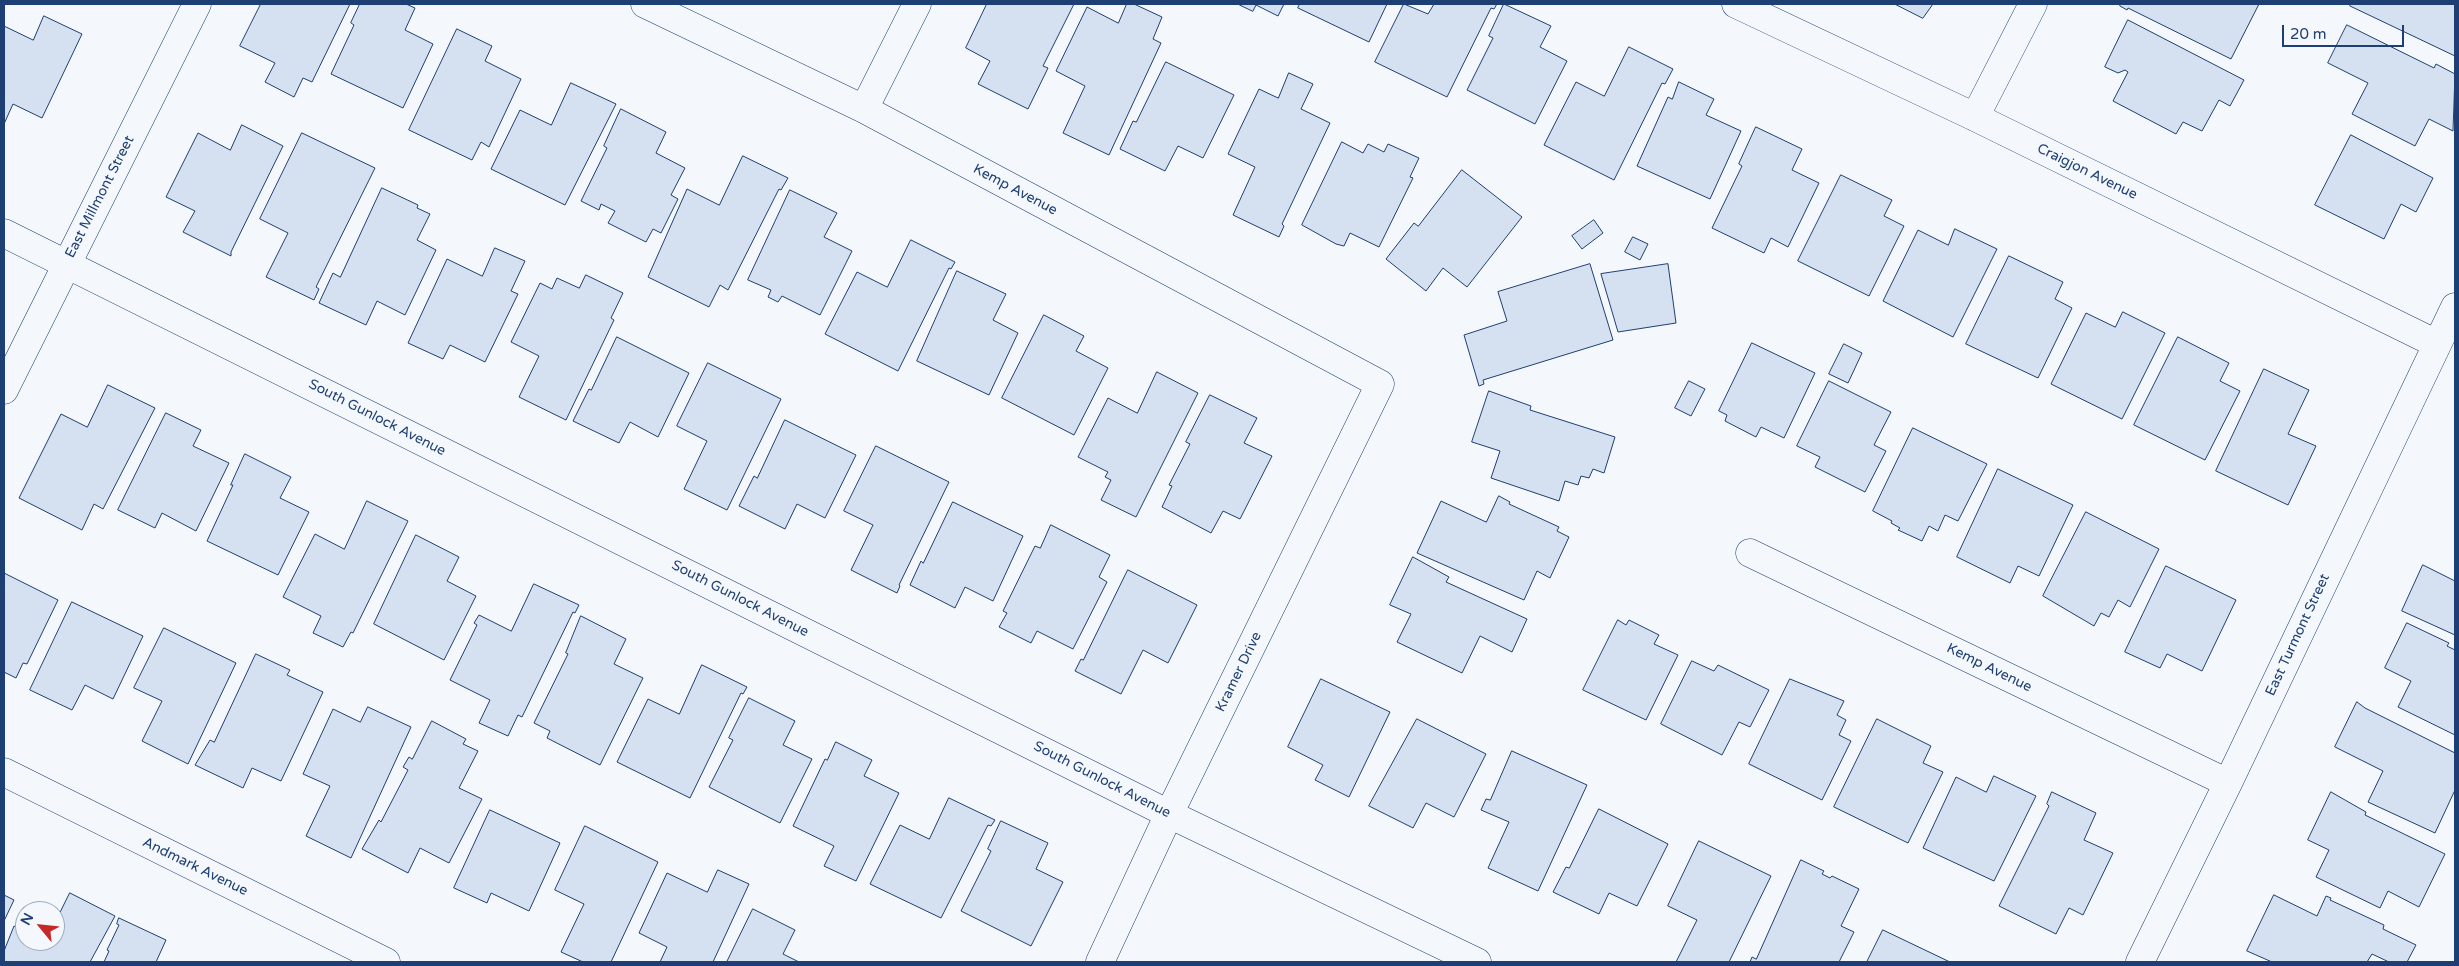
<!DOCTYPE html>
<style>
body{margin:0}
#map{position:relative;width:2459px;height:966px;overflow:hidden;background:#f4f7fb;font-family:"Varela Round",sans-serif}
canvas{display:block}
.frame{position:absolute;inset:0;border:5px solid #1d3f73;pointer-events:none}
.north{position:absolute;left:15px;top:901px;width:50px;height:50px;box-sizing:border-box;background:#f4f7fb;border:1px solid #9eadc5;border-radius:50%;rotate:298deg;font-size:14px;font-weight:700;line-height:20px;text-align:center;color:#1d3f73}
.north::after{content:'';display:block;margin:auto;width:18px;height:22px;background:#c62828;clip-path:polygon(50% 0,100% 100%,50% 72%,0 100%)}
.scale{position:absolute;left:2282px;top:25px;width:122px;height:22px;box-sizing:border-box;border:2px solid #1d3f73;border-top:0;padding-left:6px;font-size:15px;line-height:18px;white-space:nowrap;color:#1d3f73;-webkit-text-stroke:4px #f4f7fb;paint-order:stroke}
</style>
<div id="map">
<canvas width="2459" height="966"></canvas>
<div class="frame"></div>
<div class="north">N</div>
<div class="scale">20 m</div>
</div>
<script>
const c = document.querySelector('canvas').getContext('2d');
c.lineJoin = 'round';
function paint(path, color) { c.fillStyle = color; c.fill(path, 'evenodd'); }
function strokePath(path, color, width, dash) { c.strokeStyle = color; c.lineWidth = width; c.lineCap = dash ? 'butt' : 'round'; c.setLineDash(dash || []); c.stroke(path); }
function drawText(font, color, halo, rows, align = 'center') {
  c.font = font + ' "Varela Round",sans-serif'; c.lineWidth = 4; c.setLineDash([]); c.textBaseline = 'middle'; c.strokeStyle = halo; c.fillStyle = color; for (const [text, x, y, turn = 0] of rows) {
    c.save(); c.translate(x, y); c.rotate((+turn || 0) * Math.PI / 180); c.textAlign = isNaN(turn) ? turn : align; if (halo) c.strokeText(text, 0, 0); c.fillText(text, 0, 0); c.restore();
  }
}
const building = new Path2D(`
 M 261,4 L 350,4 L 312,82 L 303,78 L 294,97 L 265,82 L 275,63 L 240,46 Z
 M 360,4 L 406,4 L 415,8 L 405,30 L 433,44 L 403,108 L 331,74 L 354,25 L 351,23 Z
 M 987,4 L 1074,4 L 1043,66 L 1048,68 L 1028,109 L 978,84 L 990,61 L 966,48 Z
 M 1127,4 L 1134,4 L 1162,17 L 1153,39 L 1161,43 L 1109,155 L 1063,133 L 1085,86 L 1056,71 L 1087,7 L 1118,23 Z
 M 1238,4 L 1284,4 L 1278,16 L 1256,5 L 1253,11 Z
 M 1300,4 L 1387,4 L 1369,42 L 1298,8 Z
 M 1404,4 L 1428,14 L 1434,4 L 1497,4 L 1494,9 L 1491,8 L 1447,97 L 1375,62 Z
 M 1504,4 L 1551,26 L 1540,47 L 1567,61 L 1535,124 L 1467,90 L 1493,38 L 1489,36 Z
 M 1895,4 L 1933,4 L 1923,18 Z
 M 2121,4 L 2259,4 L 2231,59 L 2128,8 L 2127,10 L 2120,6 Z
 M 2351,4 L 2455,4 L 2455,56 L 2350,6 Z
 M 44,16 L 82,34 L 42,118 L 13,104 L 4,124 L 4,26 L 33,40 Z
 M 2128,20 L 2244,80 L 2230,106 L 2219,100 L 2202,131 L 2183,122 L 2176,134 L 2113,101 L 2128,72 L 2125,70 L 2118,73 L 2105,67 Z
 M 2347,25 L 2434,68 L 2436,64 L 2455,74 L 2453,131 L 2429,119 L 2415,146 L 2352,114 L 2368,83 L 2328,63 Z
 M 457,29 L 492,46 L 485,61 L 521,79 L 489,147 L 481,142 L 472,160 L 409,130 Z
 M 1629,47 L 1673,69 L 1665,84 L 1662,83 L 1614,180 L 1544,145 L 1576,82 L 1604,96 Z
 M 1166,62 L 1234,95 L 1203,158 L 1178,146 L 1165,171 L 1120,149 L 1133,121 L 1136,122 Z
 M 1289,73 L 1313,84 L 1301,109 L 1330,123 L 1282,224 L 1284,226 L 1279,237 L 1233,215 L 1255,167 L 1228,154 L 1259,89 L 1278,98 Z
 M 1679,82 L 1714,99 L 1706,115 L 1741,131 L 1710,199 L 1637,166 L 1668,97 L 1672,99 Z
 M 571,83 L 616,104 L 565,205 L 491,169 L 520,110 L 551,125 Z
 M 621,109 L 666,132 L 656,153 L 685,168 L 671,195 L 678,199 L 661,233 L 653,229 L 646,242 L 608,223 L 615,211 L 601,204 L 599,210 L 581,201 L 607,148 L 604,146 Z
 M 242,125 L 283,146 L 231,252 L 231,256 L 183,232 L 195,211 L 166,197 L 198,133 L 230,150 Z
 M 1756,127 L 1802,149 L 1792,170 L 1819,183 L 1788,247 L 1771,238 L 1764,253 L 1712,228 L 1742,166 L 1739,164 Z
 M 302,133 L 375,168 L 316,287 L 319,289 L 314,300 L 266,277 L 288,233 L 260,219 Z
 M 2351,135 L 2433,178 L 2416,212 L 2401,204 L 2384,239 L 2315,205 Z
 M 1342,142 L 1363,153 L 1368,144 L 1384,152 L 1388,144 L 1419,158 L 1410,177 L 1413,178 L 1379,247 L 1350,233 L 1344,246 L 1336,244 L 1302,225 Z
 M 743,156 L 788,178 L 781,190 L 779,189 L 728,290 L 720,285 L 709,307 L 648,277 L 687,189 L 719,205 Z
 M 1462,170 L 1522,217 L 1467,287 L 1443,268 L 1426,291 L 1386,259 L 1414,223 L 1418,226 Z
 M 1841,175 L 1892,200 L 1884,216 L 1904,226 L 1869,296 L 1798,261 Z
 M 382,188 L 418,205 L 417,208 L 430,214 L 417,240 L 436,250 L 405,315 L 377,301 L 366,325 L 319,303 L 333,273 L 340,277 Z
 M 790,190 L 837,213 L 824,237 L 852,251 L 820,315 L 782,296 L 778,302 L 768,297 L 771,290 L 748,280 Z
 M 1594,220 L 1603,233 L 1582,249 L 1572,236 Z
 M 1955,229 L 1997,249 L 1953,337 L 1883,301 L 1918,230 L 1948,245 Z
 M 1633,237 L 1648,244 L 1640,260 L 1625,252 Z
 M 911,240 L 955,262 L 951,269 L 949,268 L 898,371 L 825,334 L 857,272 L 887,287 Z
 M 495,248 L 525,261 L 511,291 L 518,294 L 485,362 L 450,345 L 443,359 L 408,343 L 447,259 L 482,276 Z
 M 2009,256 L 2063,282 L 2055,299 L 2072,308 L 2038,378 L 1966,344 Z
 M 1590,264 L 1613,340 L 1483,380 L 1484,384 L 1479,386 L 1464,335 L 1507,321 L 1498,292 Z
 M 1668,264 L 1676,323 L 1618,332 L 1601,274 Z
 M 957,271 L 1006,294 L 993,320 L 1018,333 L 989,395 L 917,361 Z
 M 586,275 L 623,293 L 611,318 L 614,320 L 566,420 L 519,397 L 539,356 L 511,342 L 540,283 L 552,289 L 557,278 L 579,288 Z
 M 2123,312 L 2165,333 L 2122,419 L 2051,384 L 2086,313 L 2115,327 Z
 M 1044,315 L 1084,336 L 1076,351 L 1108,368 L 1074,435 L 1002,398 Z
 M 617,337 L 689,373 L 658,437 L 630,422 L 619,443 L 573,421 L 589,389 L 591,390 Z
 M 2178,337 L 2229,363 L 2220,381 L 2240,391 L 2205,460 L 2134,425 Z
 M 1752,343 L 1815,373 L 1784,438 L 1761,427 L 1756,437 L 1725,421 L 1727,415 L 1719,411 Z
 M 1844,344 L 1862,353 L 1848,383 L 1829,374 Z
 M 708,363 L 781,399 L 727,510 L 684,489 L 707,441 L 677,426 Z
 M 2264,369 L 2309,390 L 2288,434 L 2316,446 L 2288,505 L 2216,471 Z
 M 1157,372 L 1198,393 L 1136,517 L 1101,500 L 1111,480 L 1105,477 L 1108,472 L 1078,457 L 1108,398 L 1137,413 Z
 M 1689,381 L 1705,389 L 1691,416 L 1675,408 Z
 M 1829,381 L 1891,412 L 1874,445 L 1886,451 L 1865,492 L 1815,467 L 1820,457 L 1797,446 Z
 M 108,385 L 155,408 L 103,509 L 94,504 L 82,530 L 19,498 L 61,414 L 87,427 Z
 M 1489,391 L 1531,406 L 1530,410 L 1615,437 L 1604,473 L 1593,469 L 1589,478 L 1581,476 L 1578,485 L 1565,481 L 1559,501 L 1491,478 L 1500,451 L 1472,442 Z
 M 1210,395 L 1257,418 L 1244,443 L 1272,456 L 1240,519 L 1223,511 L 1211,533 L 1162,507 L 1172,486 L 1169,485 L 1190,444 L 1186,442 Z
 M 166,413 L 201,430 L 193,446 L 229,463 L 196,531 L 162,513 L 155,528 L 118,510 Z
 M 785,420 L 856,455 L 825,518 L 797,504 L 785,529 L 739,506 L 754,476 L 757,478 Z
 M 1913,428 L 1987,464 L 1958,521 L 1945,515 L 1938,531 L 1929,526 L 1922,541 L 1898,530 L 1900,528 L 1891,523 L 1892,521 L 1873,511 Z
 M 876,446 L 949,482 L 899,585 L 900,586 L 897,593 L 851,570 L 873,525 L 844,511 Z
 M 245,454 L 291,477 L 280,498 L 309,512 L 278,575 L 207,541 L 233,485 L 231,485 Z
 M 1998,469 L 2073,505 L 2039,576 L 2018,566 L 2010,583 L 1957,557 Z
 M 1499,496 L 1510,502 L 1509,504 L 1559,527 L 1557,531 L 1569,537 L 1550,578 L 1537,571 L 1524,600 L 1417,553 L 1441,501 L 1486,522 Z
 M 367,501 L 408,521 L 353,633 L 351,632 L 343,647 L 313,633 L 321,616 L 283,597 L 315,534 L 344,549 Z
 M 953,502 L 1023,536 L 993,601 L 965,587 L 955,608 L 910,585 L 921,561 L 923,563 Z
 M 2086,512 L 2159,549 L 2130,607 L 2118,600 L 2109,617 L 2101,613 L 2094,626 L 2043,596 Z
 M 1051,525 L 1110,555 L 1099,577 L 1107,582 L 1073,649 L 1037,631 L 1031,643 L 999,627 L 1007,613 L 1003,611 L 1035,546 L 1040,548 Z
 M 416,535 L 459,557 L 447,581 L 476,596 L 444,660 L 374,624 Z
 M 1413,557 L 1449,577 L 1446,582 L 1527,619 L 1512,652 L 1480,636 L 1462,673 L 1397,642 L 1411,614 L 1390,605 Z
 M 2423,565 L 2455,581 L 2455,635 L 2402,611 Z
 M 2166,566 L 2236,600 L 2202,671 L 2167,654 L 2160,668 L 2125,652 Z
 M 1128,570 L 1197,605 L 1168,663 L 1143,650 L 1121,694 L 1075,671 L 1081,659 L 1083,660 Z
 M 4,573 L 58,600 L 27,664 L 23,663 L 16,678 L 4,672 Z
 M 534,584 L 579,605 L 575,613 L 573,612 L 522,717 L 518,715 L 508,736 L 479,723 L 490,700 L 450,680 L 477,625 L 474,623 L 479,615 L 511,631 Z
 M 72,602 L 143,636 L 113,699 L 85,685 L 72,710 L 30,690 Z
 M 581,616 L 626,639 L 614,664 L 643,678 L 600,765 L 547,738 L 550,731 L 534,723 L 568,654 L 566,653 Z
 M 1618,620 L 1626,625 L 1629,620 L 1659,635 L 1654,644 L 1678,655 L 1646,720 L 1583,690 Z
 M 2407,623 L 2449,643 L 2447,646 L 2455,650 L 2455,735 L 2398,707 L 2411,681 L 2385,668 Z
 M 164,628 L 236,663 L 188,764 L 142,741 L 162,701 L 134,688 Z
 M 256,654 L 290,670 L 287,675 L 323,692 L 281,781 L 252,768 L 243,788 L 195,765 L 210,740 L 214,742 Z
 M 1692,661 L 1714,671 L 1718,665 L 1769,690 L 1750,727 L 1739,722 L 1722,755 L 1661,724 Z
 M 702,665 L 747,687 L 743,694 L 741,693 L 690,798 L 617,762 L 648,699 L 679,714 Z
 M 1321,679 L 1390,712 L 1349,797 L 1315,780 L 1323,765 L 1288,747 Z
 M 1790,679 L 1844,701 L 1837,715 L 1846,720 L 1839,735 L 1851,741 L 1822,800 L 1749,764 Z
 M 749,698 L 795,721 L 783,745 L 812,759 L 780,823 L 709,787 L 733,740 L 729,738 Z
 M 2357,702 L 2365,708 L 2455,753 L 2455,790 L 2435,833 L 2368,802 L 2383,771 L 2335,747 Z
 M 368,707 L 411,727 L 351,858 L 306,836 L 330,786 L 303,774 L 333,709 L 360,722 Z
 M 1417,719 L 1486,754 L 1454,817 L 1426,803 L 1413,828 L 1369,806 Z
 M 1877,719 L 1931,746 L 1923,763 L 1943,772 L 1908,843 L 1834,807 Z
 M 432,721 L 466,739 L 463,744 L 478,751 L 459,788 L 482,799 L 449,863 L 420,848 L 408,873 L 362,849 L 379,820 L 381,822 L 408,770 L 403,767 L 409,757 L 412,759 Z
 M 836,742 L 872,760 L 864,776 L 899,793 L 856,881 L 824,866 L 834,846 L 793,826 L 825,759 L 827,760 Z
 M 1512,751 L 1587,785 L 1538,891 L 1488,868 L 1509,822 L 1481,810 L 1486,799 L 1490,800 Z
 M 1994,776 L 2036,796 L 1994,881 L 1923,848 L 1956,777 L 1986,792 Z
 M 2052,792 L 2096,813 L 2084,840 L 2113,853 L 2083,915 L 2069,908 L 2056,934 L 1999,906 L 2049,806 L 2047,804 Z
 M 2331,792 L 2366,812 L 2365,815 L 2445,854 L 2419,907 L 2388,891 L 2380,908 L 2316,877 L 2329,850 L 2308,840 Z
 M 949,798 L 995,820 L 991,826 L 988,825 L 941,918 L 870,884 L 900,825 L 929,839 Z
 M 1599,809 L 1668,844 L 1637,906 L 1609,893 L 1599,914 L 1553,892 L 1566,867 L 1569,868 Z
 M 490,810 L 560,843 L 529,911 L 491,893 L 487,903 L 454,888 Z
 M 1001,821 L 1048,843 L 1036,869 L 1063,882 L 1031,946 L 961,911 L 991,851 L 988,849 Z
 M 585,826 L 658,862 L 611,962 L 583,962 L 561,952 L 584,904 L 555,890 Z
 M 1699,841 L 1771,876 L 1729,962 L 1676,962 L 1697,920 L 1668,906 Z
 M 1801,860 L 1824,871 L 1822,874 L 1830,878 L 1832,876 L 1859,889 L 1841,926 L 1854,932 L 1839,962 L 1750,962 L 1752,957 L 1756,959 Z
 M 718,870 L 749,884 L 713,962 L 660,962 L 667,947 L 639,933 L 667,873 L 707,892 Z
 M 70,893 L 115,916 L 90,962 L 4,962 L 4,951 L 14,926 L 25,932 L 25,941 L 55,941 L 55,923 Z
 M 4,895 L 14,900 L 4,921 Z
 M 2274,895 L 2317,916 L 2326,896 L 2331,898 L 2330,900 L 2384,925 L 2383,929 L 2416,945 L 2407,962 L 2389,962 L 2372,954 L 2367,962 L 2272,962 L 2247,951 Z
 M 753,909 L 795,930 L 783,954 L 799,962 L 727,962 Z
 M 119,918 L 166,940 L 156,962 L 104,962 L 109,951 L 107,950 L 119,925 L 117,924 Z
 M 1883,930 L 1950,962 L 1867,962 Z`);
paint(building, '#d5e0f0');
strokePath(building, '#1d3f73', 1);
const minor = new Path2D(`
 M 645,4 L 864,109 L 1380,384 L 1169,814 L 1100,962
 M 1736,4 L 1975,117 L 2437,344
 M 864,109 L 917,4
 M 1975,117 L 2033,4
 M 4,233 L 1169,814 L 1477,962
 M 4,390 L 197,4
 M 1750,553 L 2228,783
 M 4,772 L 386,962
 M 2140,962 L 2228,783 L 2455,307`);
strokePath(minor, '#1d3f73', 29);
strokePath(minor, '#f4f7fb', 28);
drawText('14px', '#1d3f73', '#f4f7fb', [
 ["Craigjon Avenue",2087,172,26],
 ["Kemp Avenue",1015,190,28],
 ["East Millmont Street",100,197,-63],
 ["South Gunlock Avenue",377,418,27],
 ["South Gunlock Avenue",740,599,27],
 ["East Turmont Street",2298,635,-65],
 ["Kemp Avenue",1989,668,26],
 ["Kramer Drive",1239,672,-64],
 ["South Gunlock Avenue",1102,780,27],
 ["Andmark Avenue",195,867,26]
]);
</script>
